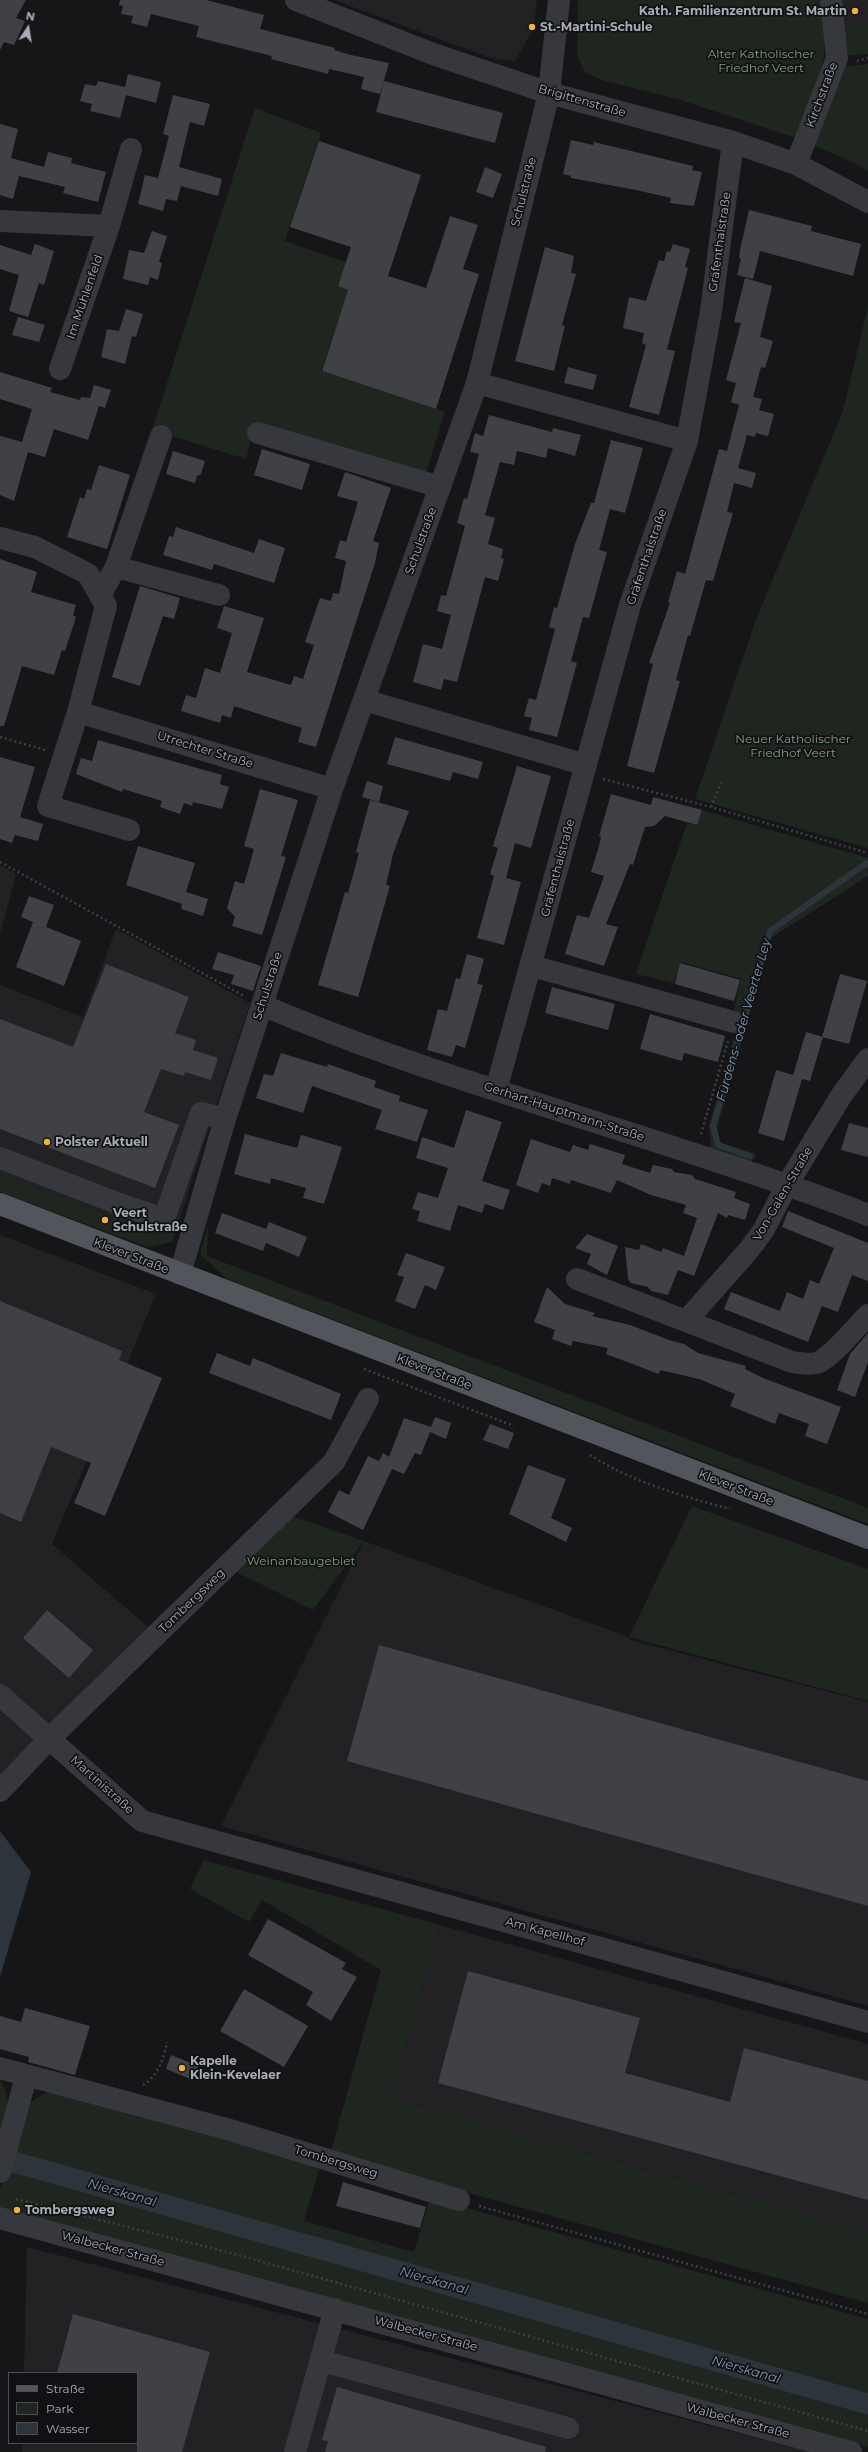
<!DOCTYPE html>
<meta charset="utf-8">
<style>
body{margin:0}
#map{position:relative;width:868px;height:2452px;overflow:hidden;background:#161618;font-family:Montserrat,sans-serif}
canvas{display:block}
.legend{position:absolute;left:8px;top:2372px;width:130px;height:72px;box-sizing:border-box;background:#111113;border:1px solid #4d4f55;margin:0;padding:5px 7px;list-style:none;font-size:12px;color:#a8adb8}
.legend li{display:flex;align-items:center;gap:8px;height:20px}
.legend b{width:20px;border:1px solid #4d4f55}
.north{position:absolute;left:8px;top:8px;width:40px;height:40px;-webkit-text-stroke:3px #111113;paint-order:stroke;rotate:12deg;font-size:11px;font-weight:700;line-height:16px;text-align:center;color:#a8adb8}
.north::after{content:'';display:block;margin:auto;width:14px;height:18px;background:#a8adb8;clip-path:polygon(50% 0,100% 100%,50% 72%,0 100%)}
</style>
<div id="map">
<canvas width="868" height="2452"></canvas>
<ul class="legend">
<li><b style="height:5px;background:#53555c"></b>Straße</li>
<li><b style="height:11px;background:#1e261f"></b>Park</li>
<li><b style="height:11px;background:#2c353c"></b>Wasser</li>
</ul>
<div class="north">N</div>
</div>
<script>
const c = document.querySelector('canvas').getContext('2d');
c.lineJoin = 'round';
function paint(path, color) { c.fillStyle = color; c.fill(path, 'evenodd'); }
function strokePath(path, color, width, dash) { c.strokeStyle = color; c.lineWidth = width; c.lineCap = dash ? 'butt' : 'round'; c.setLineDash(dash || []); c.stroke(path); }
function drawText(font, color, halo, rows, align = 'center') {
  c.font = font + ' Montserrat,sans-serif'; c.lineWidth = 3.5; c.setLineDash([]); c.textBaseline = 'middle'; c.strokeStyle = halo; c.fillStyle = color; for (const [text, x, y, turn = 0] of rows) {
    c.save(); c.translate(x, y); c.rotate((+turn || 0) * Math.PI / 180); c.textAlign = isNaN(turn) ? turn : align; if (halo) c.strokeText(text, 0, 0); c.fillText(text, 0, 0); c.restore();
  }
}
paint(new Path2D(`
 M 334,0 L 537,0 L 534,28 L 515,61 L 493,59 Z
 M 839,0 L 868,0 L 868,21 L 845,24 Z
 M 0,865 L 16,874 L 0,935 Z
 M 116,929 L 250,1003 L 182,1211 L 163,1238 L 121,1220 L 0,1175 L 0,985 L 83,1017 Z
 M 0,1235 L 156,1294 L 52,1544 L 148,1627 L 68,1705 L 0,1776 Z
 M 364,1541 L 629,1637 L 630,1640 L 868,1702 L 868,2006 L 221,1826 Z
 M 440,1925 L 868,2044 L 868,2232 L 391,2098 Z
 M 27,2247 L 810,2452 L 22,2452 L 22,2443 L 137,2443 L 137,2373 L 24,2373 Z`), '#222225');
paint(new Path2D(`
 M 578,0 L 821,0 C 832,53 818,83 801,132 L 793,137 L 684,101 L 601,80 L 585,72 L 577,56 Z
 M 839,0 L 845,24 L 868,21 L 868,54 L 844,56 Z
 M 868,64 L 868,171 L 848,160 L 814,146 L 841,67 Z
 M 255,108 L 321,133 L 285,241 L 346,262 L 338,286 L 348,290 L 321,371 L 445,412 L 421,488 L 252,436 L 246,459 L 152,430 Z
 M 868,306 L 868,848 L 695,799 L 755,622 L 843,411 Z
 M 702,810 L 868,858 L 868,876 L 771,938 L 717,1129 L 719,1142 L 757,1154 L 751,1162 L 711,1149 L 709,1126 L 739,1020 L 732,1017 L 741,979 L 681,962 L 674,983 L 636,974 L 687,823 L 697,826 Z
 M 0,1175 L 121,1220 L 163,1238 L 182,1211 L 172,1242 L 147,1247 L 0,1192 Z
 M 208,1226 L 207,1256 L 868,1508 L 868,1524 L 227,1279 L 200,1254 Z
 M 692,1506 L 868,1569 L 868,1701 L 629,1637 Z
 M 292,1516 L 364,1541 L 313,1610 L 234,1571 Z
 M 204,1860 L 440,1925 L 391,2098 L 868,2232 L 868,2303 L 330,2155 L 381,1970 L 262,1900 L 249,1922 L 190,1889 Z
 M 0,2081 C 14,2101 6,2116 0,2138 Z
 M 51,2089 L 320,2167 L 304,2221 L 414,2252 L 430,2198 L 868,2319 L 868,2447 L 40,2220 L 0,2207 L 0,2189 L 25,2106 Z`), '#1e261f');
paint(new Path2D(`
 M 0,1831 L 31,1872 L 0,1977 Z`), '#2c353c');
strokePath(new Path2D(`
 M 750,1156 L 718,1145 L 713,1126 L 770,931 L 868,862`), '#2c353c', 6);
strokePath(new Path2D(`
 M 0,2158 L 868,2404`), '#2c353c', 21);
paint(new Path2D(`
 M 0,0 L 26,0 L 16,18 L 25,21 L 14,45 L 4,42 L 0,50 Z
 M 120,0 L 206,0 L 264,15 L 260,29 L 335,48 L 334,50 L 351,55 L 389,63 L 380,94 L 361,89 L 364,77 L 329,69 L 328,74 L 271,59 L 272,56 L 196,37 L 199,26 L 151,14 L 147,27 L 131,23 L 133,16 L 121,14 L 123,6 L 119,5 Z
 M 128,74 L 161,82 L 156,103 L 126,95 L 120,118 L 90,111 L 92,104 L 80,101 L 85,84 L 96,86 L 98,81 L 125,87 Z
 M 384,81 L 503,113 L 495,143 L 376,112 Z
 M 173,95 L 210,104 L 204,126 L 190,122 L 179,167 L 222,179 L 218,196 L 181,186 L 177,201 L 166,199 L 163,211 L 138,204 L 145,175 L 158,178 L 169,136 L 163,134 Z
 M 0,124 L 18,129 L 11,158 L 44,167 L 48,152 L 72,158 L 71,163 L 106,172 L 98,202 L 63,193 L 65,187 L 19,176 L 13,199 L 0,195 Z
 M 571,140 L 593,145 L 594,142 L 693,166 L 692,170 L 702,172 L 694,206 L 670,203 L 671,198 L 636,190 L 571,178 L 571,176 L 563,174 Z
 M 319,141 L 421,175 L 388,276 L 426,288 L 450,216 L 478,225 L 463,269 L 479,274 L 436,409 L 322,371 L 348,290 L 338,286 L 351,247 L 290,227 Z
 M 485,167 L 502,174 L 493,198 L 476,192 Z
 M 749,210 L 812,226 L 811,231 L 861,244 L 853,276 L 760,251 L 753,279 L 737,275 L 741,259 L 739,258 L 740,250 Z
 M 152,231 L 167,236 L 159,262 L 162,263 L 158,280 L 150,277 L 148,285 L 123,279 L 129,250 L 144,253 Z
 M 35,244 L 54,251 L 44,285 L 39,283 L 28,317 L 9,311 L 19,275 L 0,269 L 0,245 L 31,255 Z
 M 673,244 L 690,249 L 685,267 L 688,268 L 667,349 L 675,351 L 659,415 L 629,407 L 646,345 L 642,343 L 644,333 L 623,328 L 629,297 L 646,301 L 659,260 L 664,261 L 667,251 L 670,252 Z
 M 545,247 L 574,256 L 571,273 L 576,274 L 562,325 L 565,326 L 554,371 L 515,361 Z
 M 745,278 L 772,286 L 760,337 L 773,341 L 765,368 L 761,367 L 753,397 L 762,399 L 759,410 L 774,414 L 768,436 L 756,433 L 755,437 L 747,435 L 738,468 L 756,473 L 752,488 L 734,483 L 727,512 L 733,513 L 713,581 L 706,580 L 690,636 L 688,635 L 676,680 L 680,681 L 654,773 L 627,766 L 653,664 L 649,663 L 670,603 L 668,602 L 677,571 L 685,574 L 719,449 L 727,451 L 739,405 L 731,402 L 736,383 L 726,380 L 741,323 L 734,322 Z
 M 126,309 L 143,314 L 136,337 L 132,336 L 125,364 L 101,357 L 107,329 L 119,331 Z
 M 18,317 L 45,325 L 39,342 L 12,335 Z
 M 568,367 L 597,375 L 593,390 L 564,383 Z
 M 0,372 L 52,388 L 50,392 L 80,400 L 81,397 L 90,398 L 94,385 L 111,390 L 105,408 L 99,406 L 88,440 L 54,429 L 45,457 L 28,452 L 14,501 L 0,495 L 0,436 L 22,442 L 32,409 L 0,399 Z
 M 489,415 L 552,432 L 553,428 L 581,435 L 575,456 L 548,448 L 546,458 L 517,451 L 514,465 L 500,462 L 485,515 L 495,518 L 488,544 L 503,549 L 501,558 L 504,559 L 498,581 L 485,577 L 457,682 L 444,679 L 441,690 L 413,682 L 423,644 L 442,649 L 451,615 L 437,611 L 441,595 L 446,596 L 465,526 L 457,523 L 464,498 L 467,499 L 479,454 L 470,452 L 475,433 L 483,436 Z
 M 611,440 L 643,448 L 625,513 L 610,509 L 599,550 L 607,552 L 589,618 L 583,617 L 571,661 L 577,663 L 557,737 L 529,730 L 532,718 L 524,716 L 529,698 L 536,700 L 555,629 L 549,627 L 554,607 L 557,608 L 575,544 L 591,503 L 594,503 Z
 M 262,449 L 310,464 L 302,490 L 254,475 Z
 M 173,451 L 205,461 L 201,474 L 197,476 L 195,483 L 166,474 Z
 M 99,465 L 130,475 L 107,549 L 67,537 L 80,497 L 84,499 L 87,489 L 91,490 Z
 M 345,472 L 391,488 L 373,541 L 379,543 L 375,563 L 316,747 L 298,742 L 302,728 L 234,706 L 231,718 L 222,715 L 220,723 L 181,711 L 186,695 L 196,698 L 205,668 L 220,673 L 232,633 L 217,628 L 224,606 L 264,618 L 247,672 L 291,685 L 294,676 L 303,679 L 314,645 L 305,642 L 320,598 L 331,601 L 333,593 L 339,594 L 346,561 L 335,558 L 340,540 L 346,542 L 358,502 L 337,496 Z
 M 176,527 L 254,553 L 259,539 L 285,548 L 274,583 L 214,564 L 212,570 L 163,555 L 169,536 L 173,537 Z
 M 0,559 L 37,572 L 31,592 L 76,605 L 73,615 L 76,617 L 65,651 L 62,650 L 54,675 L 22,666 L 4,726 L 0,726 Z
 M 140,586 L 180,598 L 174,619 L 163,616 L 140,686 L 112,677 Z
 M 395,737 L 483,762 L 478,779 L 453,772 L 450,781 L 387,764 Z
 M 98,740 L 222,775 L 220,784 L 229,787 L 222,809 L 193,802 L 192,806 L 184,803 L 180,814 L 160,807 L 162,801 L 123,789 L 122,792 L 76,774 L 81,758 L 92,761 Z
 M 0,757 L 35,767 L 20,817 L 43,824 L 38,841 L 15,835 L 12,843 L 0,839 Z
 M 517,766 L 551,776 L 531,848 L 515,843 L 506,878 L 521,882 L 504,945 L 477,938 L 494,876 L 490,874 L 498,848 L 493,846 Z
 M 367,781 L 383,786 L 379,802 L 362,797 Z
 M 260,789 L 298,800 L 281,856 L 286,857 L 262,935 L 232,926 L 235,917 L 227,908 L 235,881 L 244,884 L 254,849 L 244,846 Z
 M 611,794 L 651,805 L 653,797 L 702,810 L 697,825 L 665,816 L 654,826 L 645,827 L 633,865 L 630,864 L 606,924 L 618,927 L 604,966 L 565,954 L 577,915 L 589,918 L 604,876 L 591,872 L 599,846 L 601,837 L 599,836 Z
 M 370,800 L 409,811 L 393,854 L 386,885 L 390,886 L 358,997 L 318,985 L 345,892 L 348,893 L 359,853 L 356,852 Z
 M 138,846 L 195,863 L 186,892 L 208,899 L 203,916 L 181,909 L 182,904 L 126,885 Z
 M 29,896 L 54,905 L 46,927 L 81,941 L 64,986 L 16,967 L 33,922 L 21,917 Z
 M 218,952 L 261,966 L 253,991 L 231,984 L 234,975 L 212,969 Z
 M 467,954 L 484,959 L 477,984 L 483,985 L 465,1048 L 456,1045 L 452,1057 L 427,1050 L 438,1009 L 447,1011 L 456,978 L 460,979 Z
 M 680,963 L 740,980 L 734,1001 L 675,984 Z
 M 106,964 L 189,997 L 175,1033 L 196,1040 L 193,1050 L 218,1058 L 211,1080 L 185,1072 L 184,1076 L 161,1069 L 144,1112 L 179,1125 L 155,1188 L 0,1129 L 0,1019 L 73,1047 Z
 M 840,974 L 867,981 L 849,1044 L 822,1037 Z
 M 552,987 L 615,1004 L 608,1030 L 545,1013 Z
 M 650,1014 L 725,1036 L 718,1062 L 684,1053 L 682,1061 L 640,1049 Z
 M 806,1032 L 823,1037 L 810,1081 L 802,1079 L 784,1141 L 758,1133 L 776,1070 L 793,1075 Z
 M 281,1053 L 327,1067 L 328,1064 L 376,1081 L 374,1087 L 400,1096 L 399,1101 L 428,1110 L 417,1142 L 375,1129 L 382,1110 L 312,1086 L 303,1113 L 256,1098 L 264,1074 L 273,1076 Z
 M 466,1110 L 502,1122 L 482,1181 L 510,1190 L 503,1210 L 485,1204 L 482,1213 L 458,1205 L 450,1231 L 417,1221 L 420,1211 L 412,1209 L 418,1192 L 438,1198 L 448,1168 L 416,1158 L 422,1137 L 454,1148 Z
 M 849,1123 L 868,1128 L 868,1157 L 841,1150 Z
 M 245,1134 L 297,1148 L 301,1135 L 342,1147 L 324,1204 L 303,1198 L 306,1188 L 271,1178 L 270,1184 L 234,1174 Z
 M 531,1139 L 570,1152 L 573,1145 L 588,1150 L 590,1144 L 625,1155 L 622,1164 L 650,1173 L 653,1165 L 672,1169 L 674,1172 L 692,1175 L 695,1179 L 736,1192 L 734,1198 L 750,1204 L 745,1220 L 728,1215 L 727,1218 L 718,1213 L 694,1276 L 678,1270 L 668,1295 L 651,1291 L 648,1287 L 631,1283 L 628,1279 L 625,1247 L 639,1250 L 641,1244 L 661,1252 L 663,1248 L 684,1256 L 697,1218 L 683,1213 L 686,1205 L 651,1195 L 617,1180 L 611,1193 L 571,1180 L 570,1184 L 552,1178 L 550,1186 L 542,1183 L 538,1193 L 516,1185 Z
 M 788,1211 L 868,1243 L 868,1281 L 852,1275 L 838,1312 L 822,1306 L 808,1342 L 724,1309 L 731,1292 L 780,1311 L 787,1292 L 803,1299 L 810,1280 L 819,1284 L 834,1248 L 782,1227 Z
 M 222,1213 L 266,1229 L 269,1222 L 307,1237 L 299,1257 L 266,1243 L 263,1251 L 215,1233 Z
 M 587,1234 L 618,1246 L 607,1275 L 587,1264 L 591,1254 L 575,1248 Z
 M 406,1253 L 445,1267 L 436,1290 L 425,1285 L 415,1309 L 395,1301 L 404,1277 L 397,1275 Z
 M 547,1287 L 565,1304 L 595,1313 L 592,1316 L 630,1325 L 669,1340 L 684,1344 L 698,1353 L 746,1366 L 745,1369 L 763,1378 L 841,1407 L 827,1444 L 805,1436 L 809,1424 L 779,1413 L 775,1424 L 730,1406 L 735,1394 L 699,1379 L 660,1370 L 659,1374 L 606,1354 L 608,1348 L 573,1341 L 571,1346 L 552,1339 L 555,1330 L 534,1322 Z
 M 0,1301 L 122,1351 L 119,1360 L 162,1378 L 105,1516 L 74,1503 L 91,1463 L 51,1447 L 21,1522 L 0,1513 Z
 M 868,1333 L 868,1362 L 855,1397 L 837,1390 L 850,1354 Z
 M 217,1353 L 250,1366 L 253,1358 L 341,1394 L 331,1420 L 209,1373 Z
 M 435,1417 L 451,1423 L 446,1439 L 430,1432 L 421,1455 L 415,1453 L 404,1474 L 392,1469 L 363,1530 L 328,1512 L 339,1490 L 349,1495 L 368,1456 L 379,1461 L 383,1453 L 389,1457 L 404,1418 L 431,1427 Z
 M 490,1424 L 514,1433 L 508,1449 L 483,1440 Z
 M 528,1465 L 566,1479 L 551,1518 L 572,1528 L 566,1542 L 509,1514 Z
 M 47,1610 L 93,1650 L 69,1678 L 23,1638 Z
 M 379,1645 L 868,1781 L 868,1906 L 347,1761 Z
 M 268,1919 L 346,1963 L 342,1969 L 357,1977 L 331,2021 L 306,2005 L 313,1992 L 248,1955 Z
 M 468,1971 L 640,2018 L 625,2073 L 730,2102 L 744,2048 L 868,2081 L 868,2200 L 438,2083 Z
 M 244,1989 L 308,2026 L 284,2067 L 220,2031 Z
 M 25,2008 L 90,2026 L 75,2075 L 28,2062 L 29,2057 L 0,2049 L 0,2016 L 21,2022 Z
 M 171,2055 L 198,2066 L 193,2080 L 166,2069 Z
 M 343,2182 L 426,2207 L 420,2228 L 336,2206 Z
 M 73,2314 L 210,2352 L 182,2452 L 137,2452 L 137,2373 L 57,2373 Z
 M 337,2387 L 546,2447 L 545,2452 L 325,2452 L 328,2441 L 322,2440 Z`), '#404145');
strokePath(new Path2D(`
 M 857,61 L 868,58
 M 0,737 L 45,750
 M 603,779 L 711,807 L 868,853
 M 711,807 L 721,783
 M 0,862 L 244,996
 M 701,1134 L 728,1041
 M 364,1369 L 514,1426
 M 590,1455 C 632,1482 682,1496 730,1509
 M 143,2085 C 158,2076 164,2058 167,2042
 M 16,2199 L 227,2252 L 868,2431
 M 479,2206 L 868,2314`), '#3d3f44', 2.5, [2, 3]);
strokePath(new Path2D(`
 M 296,0 L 433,54 L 549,93 L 733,142 L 796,164 L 868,202
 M 796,164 L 837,58 L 831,0
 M 0,221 L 109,226
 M 60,369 L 109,226 L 131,149
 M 477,383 L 687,441
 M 258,433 L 440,487
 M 0,538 L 35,547 L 88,574 L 106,606 L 78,712 L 332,789
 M 116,567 L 219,595
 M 100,595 L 116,567 L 161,436
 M 364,700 L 586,765
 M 78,712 L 48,806 L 129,830
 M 532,966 L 734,1022
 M 262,1005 C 407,1067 560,1109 710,1159 C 763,1177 816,1194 868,1215
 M 868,1059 L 841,1096 L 787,1185 L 763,1231 L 748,1251 L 686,1321 L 792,1362 C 799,1363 810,1365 817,1363 C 833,1356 855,1328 868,1315
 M 496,1090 L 630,605 L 687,441 L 711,311 L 733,142
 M 0,1158 L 122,1205 L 164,1219 L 201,1113 L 225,1119
 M 180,1274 L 225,1119 L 332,789 L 477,383 L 549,93 L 559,0
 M 577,1279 L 686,1321
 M 0,1695 L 142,1821 L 868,2022
 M 0,1791 L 50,1738 L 334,1462 L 368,1399
 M 0,2068 L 227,2129 L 459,2200
 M 0,2172 L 26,2077
 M 0,2218 L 851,2452
 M 322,2361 L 568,2428
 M 295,2452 L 335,2309`), '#37383d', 22);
strokePath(new Path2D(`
 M 0,1204 L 868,1538`), '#53555c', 22);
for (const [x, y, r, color] of [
 [855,11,4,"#f2b134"],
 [532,27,4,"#f2b134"],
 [47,1142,4,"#f2b134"],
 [105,1220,4,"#f2b134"],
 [182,2068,4,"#f2b134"],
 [17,2210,4,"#f2b134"]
]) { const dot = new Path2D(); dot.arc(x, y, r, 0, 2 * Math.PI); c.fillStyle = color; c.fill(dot); strokePath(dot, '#111113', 1.5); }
drawText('bold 12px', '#a8adb8', '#111113', [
 ["Kath. Familienzentrum St. Martin",847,11,"right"],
 ["St.-Martini-Schule",540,27],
 ["Polster Aktuell",55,1142],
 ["Veert",113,1213],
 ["Schulstraße",113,1227],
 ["Kapelle",190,2061],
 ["Klein-Kevelaer",190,2075],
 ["Tombergsweg",25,2210]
], 'left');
drawText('12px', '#7fa381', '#111113', [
 ["Alter Katholischer",761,54],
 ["Friedhof Veert",761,68],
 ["Neuer Katholischer",793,739],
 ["Friedhof Veert",793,753],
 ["Weinanbaugebiet",301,1561]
]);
drawText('12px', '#a8adb8', '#111113', [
 ["Kirchstraße",822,95,-69],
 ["Brigittenstraße",582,101,16],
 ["Schulstraße",524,192,-76],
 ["Gräfenthalstraße",720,242,-82],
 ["Im Mühlenfeld",85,297,-71],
 ["Schulstraße",421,541,-70],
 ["Gräfenthalstraße",647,557,-71],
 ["Utrechter Straße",205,750,17],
 ["Gräfenthalstraße",558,868,-75],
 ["Schulstraße",268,986,-72],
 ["Gerhart-Hauptmann-Straße",564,1112,18],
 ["Von-Galen-Straße",783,1194,-60],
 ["Klever Straße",131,1256,21],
 ["Klever Straße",434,1372,21],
 ["Klever Straße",736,1488,21],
 ["Tombergsweg",192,1601,-44],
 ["Martinistraße",102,1785,42],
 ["Am Kapellhof",545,1932,15],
 ["Tombergsweg",336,2162,17],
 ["Walbecker Straße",113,2249,15],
 ["Walbecker Straße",426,2334,15],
 ["Walbecker Straße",738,2421,15]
]);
drawText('italic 13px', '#7f9bb3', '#111113', [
 ["Fürdens- oder Veerter Ley",744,1020,-74],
 ["Nierskanal",122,2193,16],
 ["Nierskanal",434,2281,16],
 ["Nierskanal",746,2370,16]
]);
</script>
